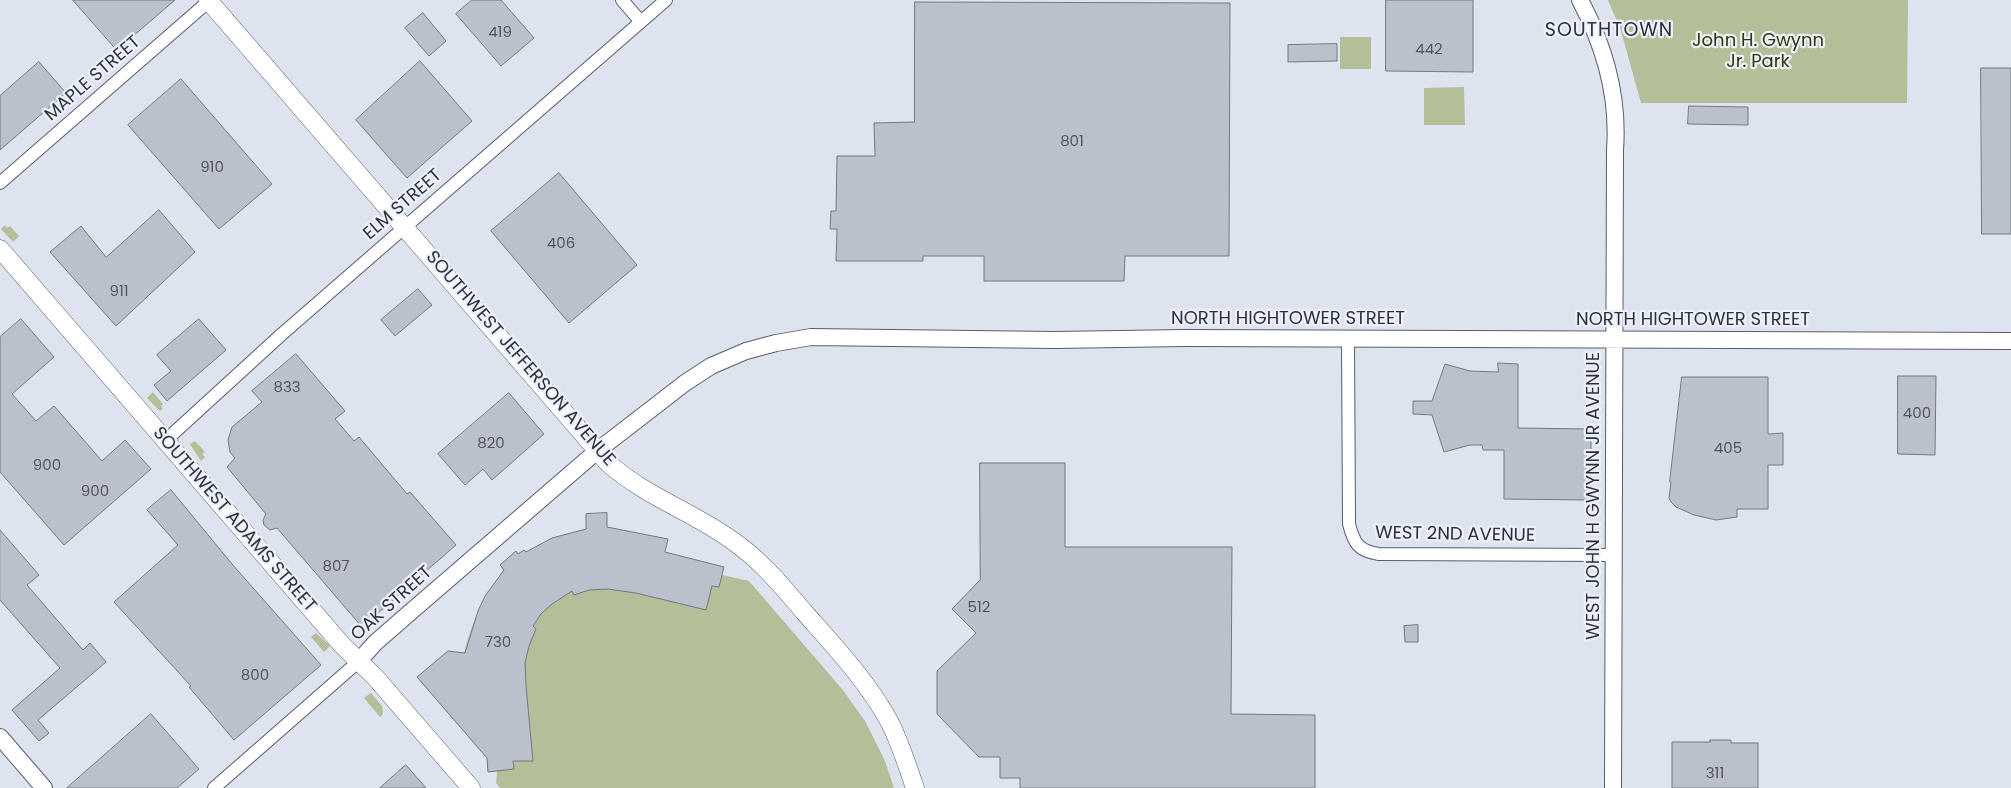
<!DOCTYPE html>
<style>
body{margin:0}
canvas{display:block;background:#dee4ef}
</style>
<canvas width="2011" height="788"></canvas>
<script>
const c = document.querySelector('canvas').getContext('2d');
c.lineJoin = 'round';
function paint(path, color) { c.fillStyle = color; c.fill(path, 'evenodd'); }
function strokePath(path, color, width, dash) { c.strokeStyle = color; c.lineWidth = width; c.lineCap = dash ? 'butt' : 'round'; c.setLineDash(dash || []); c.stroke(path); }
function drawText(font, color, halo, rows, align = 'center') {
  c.font = font + ' Poppins,sans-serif'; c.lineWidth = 4.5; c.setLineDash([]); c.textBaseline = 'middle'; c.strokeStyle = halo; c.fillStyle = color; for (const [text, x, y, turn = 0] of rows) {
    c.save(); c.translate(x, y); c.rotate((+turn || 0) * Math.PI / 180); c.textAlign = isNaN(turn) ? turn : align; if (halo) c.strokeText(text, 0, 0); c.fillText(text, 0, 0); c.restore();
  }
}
paint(new Path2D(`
 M 1608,0 L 1908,0 L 1907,103 L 1641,103 L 1621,31 Z
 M 1340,37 L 1371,37 L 1371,69 L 1340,69 Z
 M 1464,87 L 1465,125 L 1424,125 L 1424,88 Z
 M 5,225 L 7,228 L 10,226 L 19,236 L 13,242 L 1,229 Z
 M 153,392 L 163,404 L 161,406 L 163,409 L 160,411 L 147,398 Z
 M 195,441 L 205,452 L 202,454 L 205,457 L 201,461 L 190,444 Z
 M 607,527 L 668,539 L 665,552 L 722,575 L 749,581 L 842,689 L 865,721 L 885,761 L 894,788 L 500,788 L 496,783 L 497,771 L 488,772 L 486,751 L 481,752 L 417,677 L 448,651 L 464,653 C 473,619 483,599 503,571 L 500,565 L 516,551 L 518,554 L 524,550 L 526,552 L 552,538 L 583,530 Z
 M 316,633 L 330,646 L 324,652 L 311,637 Z
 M 371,693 L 382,706 L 383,714 L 380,717 L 364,698 Z`), '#b4be98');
const building = new Path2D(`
 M 73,0 L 175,0 L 117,50 Z
 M 472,0 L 501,0 L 534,38 L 501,66 L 456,14 Z
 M 1386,0 L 1473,0 L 1473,72 L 1386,71 Z
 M 915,2 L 1230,3 L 1229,256 L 1125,256 L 1124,281 L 984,281 L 984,256 L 923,256 L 923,261 L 836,261 L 837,229 L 830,229 L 831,211 L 836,211 L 837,156 L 875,156 L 874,123 L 914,122 Z
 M 423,13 L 446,41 L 429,56 L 405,28 Z
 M 1337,44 L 1337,61 L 1288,62 L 1288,45 Z
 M 420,61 L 472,121 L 407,178 L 356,120 Z
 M 39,62 L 66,93 L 0,150 L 0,96 Z
 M 1981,68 L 2011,68 L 2011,234 L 1982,234 Z
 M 181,79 L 272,184 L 219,229 L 128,125 Z
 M 1689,106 L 1748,107 L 1748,125 L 1688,124 Z
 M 559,173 L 637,265 L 569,323 L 491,231 Z
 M 159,210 L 195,252 L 116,326 L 50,252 L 81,226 L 106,257 Z
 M 418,289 L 432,305 L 395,336 L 381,320 Z
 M 21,319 L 54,357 L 12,394 L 36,421 L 54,406 L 102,461 L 125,440 L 151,469 L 64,545 L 0,472 L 0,337 Z
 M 199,319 L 226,350 L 167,401 L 154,385 L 171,371 L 157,355 Z
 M 296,354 L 345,411 L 335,419 L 354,441 L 359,437 L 407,494 L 410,492 L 456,545 L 362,627 L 277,528 L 270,530 L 264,525 L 263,520 L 266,514 L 227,467 L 235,458 L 230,452 L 228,440 L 232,427 L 262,402 L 252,391 Z
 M 1498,363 L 1518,364 L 1518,428 L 1591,429 L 1591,500 L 1504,499 L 1504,450 L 1483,450 L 1482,445 L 1470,445 L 1444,452 L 1432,415 L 1413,414 L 1413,401 L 1432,401 L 1445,364 L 1470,371 L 1498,372 Z
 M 1898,376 L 1936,376 L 1935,455 L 1898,454 Z
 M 1682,377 L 1768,377 L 1768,434 L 1783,433 L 1783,465 L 1768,465 L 1768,509 L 1737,509 L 1737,517 L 1716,520 L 1694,515 L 1676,507 L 1671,502 L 1669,498 L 1671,482 L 1670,482 Z
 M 509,393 L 544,434 L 492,480 L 483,469 L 465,485 L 438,454 Z
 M 980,463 L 1065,463 L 1065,547 L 1232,547 L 1231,714 L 1315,715 L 1315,788 L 1020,788 L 1020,778 L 1000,778 L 1000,757 L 979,757 L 937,714 L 937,671 L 976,633 L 952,609 L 980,580 Z
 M 171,490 L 232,564 L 321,665 L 234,740 L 189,687 L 191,686 L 114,602 L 178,545 L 147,510 Z
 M 607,513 L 607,527 L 668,539 L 665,552 L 724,567 L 719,587 L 712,586 L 706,610 L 636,593 L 608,589 L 589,590 L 574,595 L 572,591 L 552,604 L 541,614 L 533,626 L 536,629 L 529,646 L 525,663 L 526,686 L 533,761 L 513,761 L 514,769 L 488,772 L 487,758 L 417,677 L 448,651 L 465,653 L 478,611 L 485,596 L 504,570 L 500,565 L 516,551 L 518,554 L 524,550 L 526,552 L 552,538 L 586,529 L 586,514 Z
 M 0,530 L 39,575 L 27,585 L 83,650 L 90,643 L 106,662 L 38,720 L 49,733 L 39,741 L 12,710 L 60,668 L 0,600 Z
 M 1418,625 L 1418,642 L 1405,642 L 1404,626 Z
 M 151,714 L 199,769 L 177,788 L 67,788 Z
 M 1710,740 L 1731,740 L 1731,743 L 1758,743 L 1758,788 L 1672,788 L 1672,742 L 1710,742 Z
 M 406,765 L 426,788 L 380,788 Z`);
paint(building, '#bbc1cc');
strokePath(building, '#737881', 1);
const minor = new Path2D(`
 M 622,0 L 641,22
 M 0,183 L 209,1
 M 1348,339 L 1349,524 C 1354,543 1358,551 1379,554 L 1614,555
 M 166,440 L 282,334 L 666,0
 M 214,788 L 358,662`);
const tertiary = new Path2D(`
 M 1580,0 C 1605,47 1619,97 1615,150 L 1613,788
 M 358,662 L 375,643 L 407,615 L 597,451 L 685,383 L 711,366 L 746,351 L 776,343 L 811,337 L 1054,340 L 1186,338 L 2011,341
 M 0,737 L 44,788`);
const secondary = new Path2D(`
 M 208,0 L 608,463 C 645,496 691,511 730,539 C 760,559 782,586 805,613 C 835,647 867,681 889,721 C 900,742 907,765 915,788
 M 0,249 L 342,645 L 375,677 L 471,788`);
strokePath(minor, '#585d66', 14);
strokePath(tertiary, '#585d66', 18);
strokePath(secondary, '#585d66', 19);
strokePath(minor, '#fff', 12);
strokePath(tertiary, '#fff', 16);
strokePath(secondary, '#fff', 18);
drawText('15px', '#51545a', null, [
 ["419",500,33],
 ["442",1429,50],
 ["801",1072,142],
 ["910",212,168],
 ["406",561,244],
 ["911",119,292],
 ["833",287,388],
 ["400",1917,414],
 ["820",491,444],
 ["405",1728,449],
 ["900",47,466],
 ["900",95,492],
 ["807",336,567],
 ["512",979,608],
 ["730",498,643],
 ["800",255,676],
 ["311",1715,774]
]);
drawText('18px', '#2e3801', '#ebf1fc', [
 ["John H. Gwynn",1758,41],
 ["Jr. Park",1758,62]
]);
drawText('18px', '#2e3034', '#ebf1fc', [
 ["MAPLE STREET",93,79,-41],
 ["ELM STREET",403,205,-41],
 ["NORTH HIGHTOWER STREET",1288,319],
 ["NORTH HIGHTOWER STREET",1693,320],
 ["SOUTHWEST JEFFERSON AVENUE",520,359,49],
 ["WEST JOHN H GWYNN JR AVENUE",1594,496,-90],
 ["SOUTHWEST ADAMS STREET",234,520,49],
 ["WEST 2ND AVENUE",1455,535,1],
 ["OAK STREET",392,604,-42]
]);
c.letterSpacing = '1px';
drawText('19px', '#2d313a', '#ebf1fc', [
 ["SOUTHTOWN",1609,31]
]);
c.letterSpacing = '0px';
</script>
